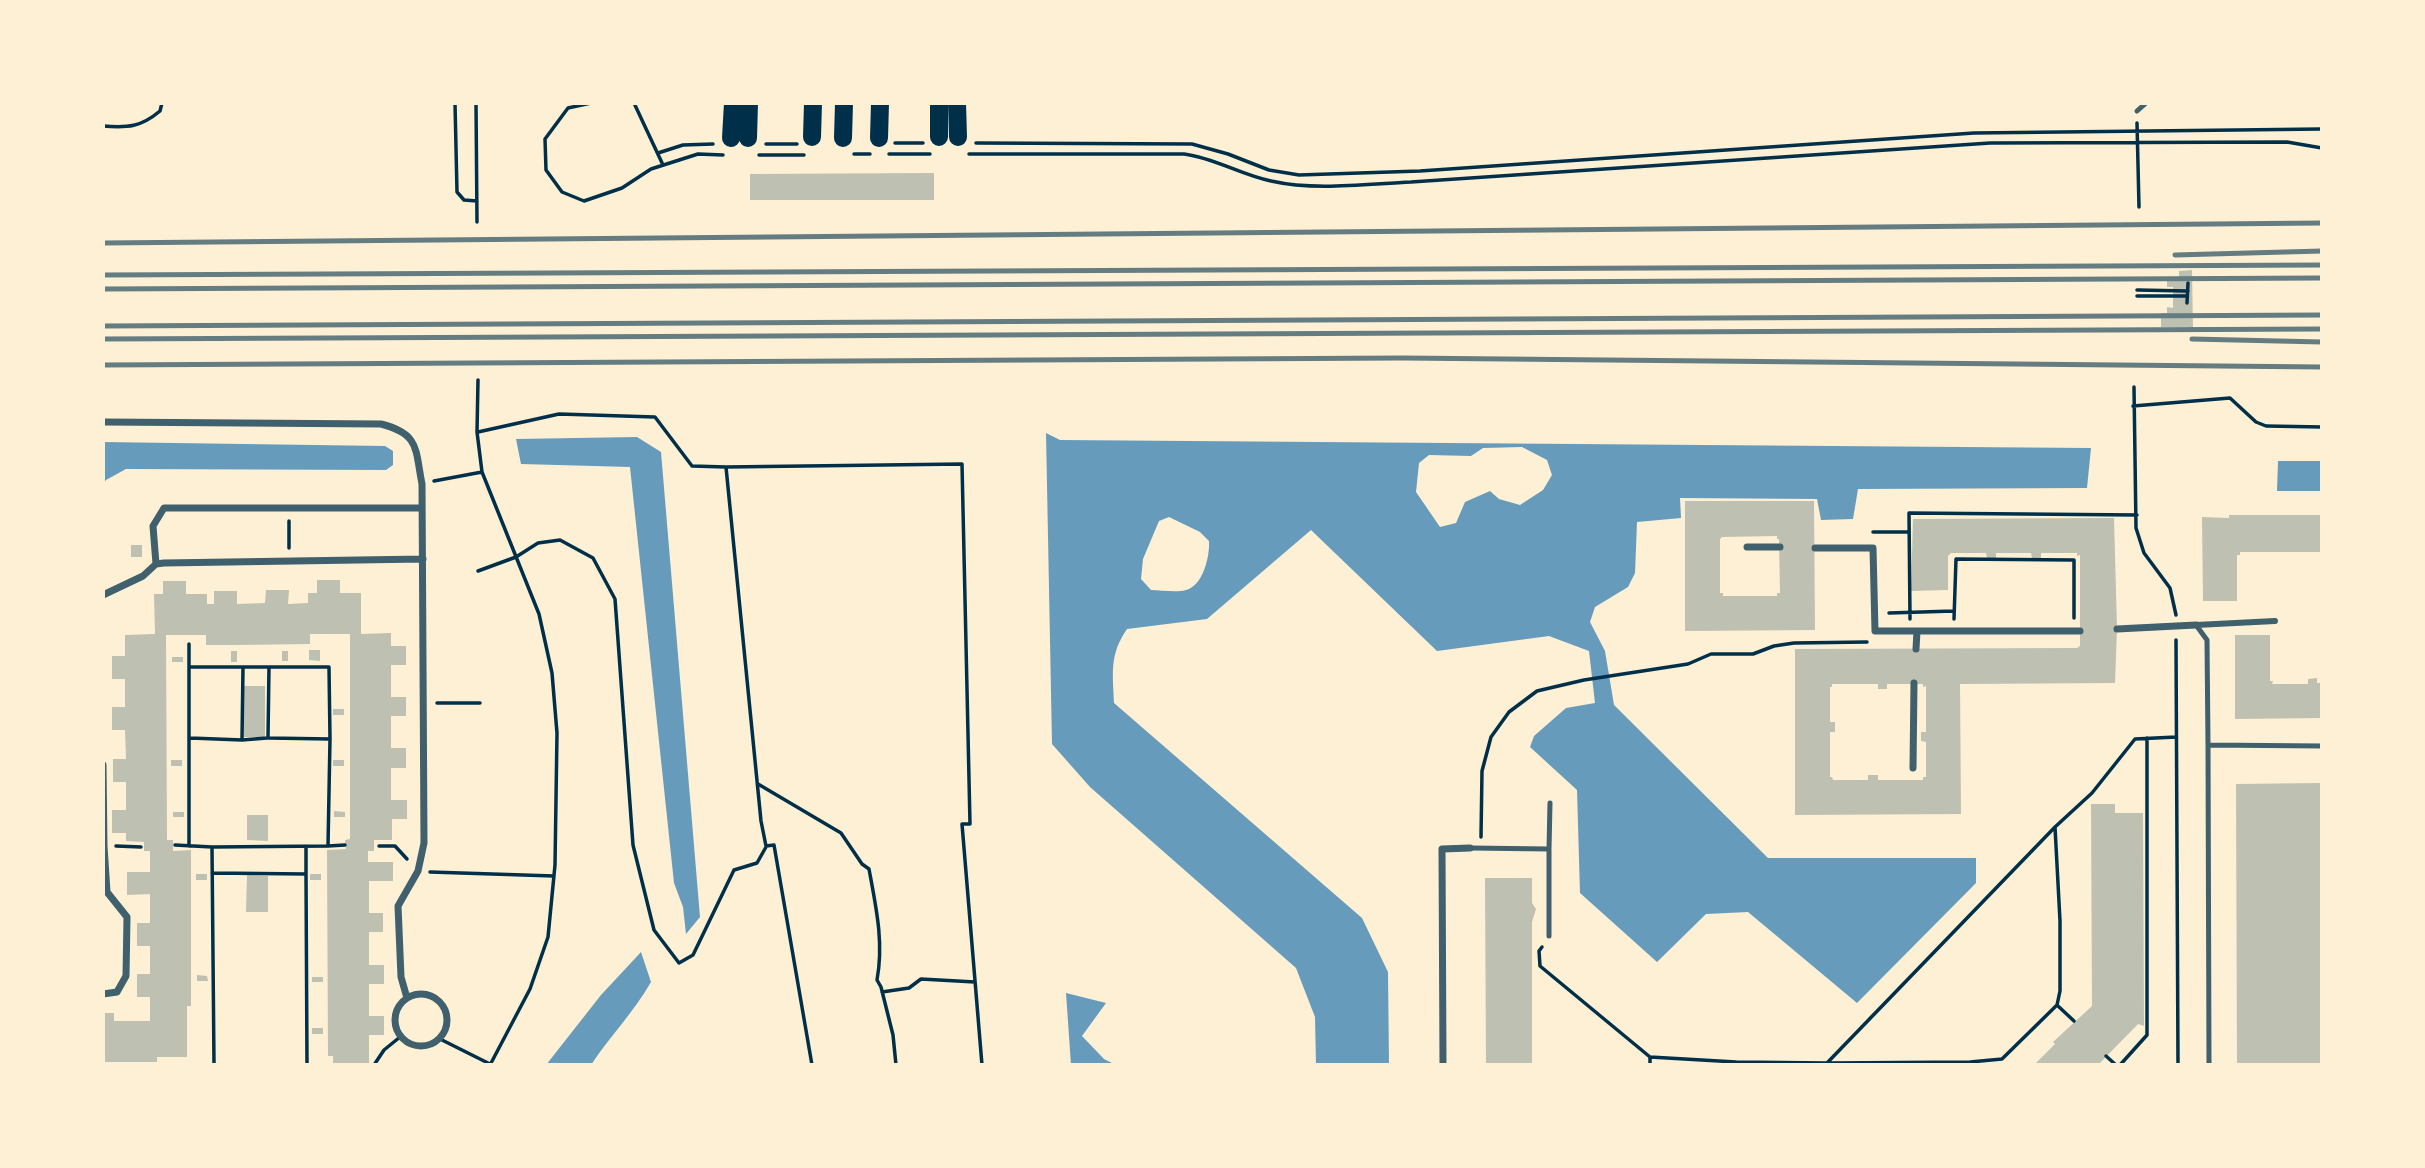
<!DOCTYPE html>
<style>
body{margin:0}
#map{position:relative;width:2425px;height:1168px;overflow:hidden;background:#fdf0d5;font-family:"Crimson Pro",serif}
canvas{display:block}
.frame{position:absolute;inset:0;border:105px solid #fdf0d5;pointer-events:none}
</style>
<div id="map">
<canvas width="2425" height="1168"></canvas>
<div class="frame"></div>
</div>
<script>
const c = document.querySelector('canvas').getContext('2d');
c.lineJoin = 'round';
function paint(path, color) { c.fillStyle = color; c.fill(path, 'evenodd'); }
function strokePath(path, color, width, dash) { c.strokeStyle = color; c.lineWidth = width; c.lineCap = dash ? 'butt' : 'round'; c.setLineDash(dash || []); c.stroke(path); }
paint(new Path2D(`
 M 1046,433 L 1060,440 L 2091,448 L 2087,488 L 1858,489 L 1853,519 L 1821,520 L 1817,499 L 1680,498 L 1681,518 L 1637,522 L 1635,573 L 1628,587 L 1595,607 L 1590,622 L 1605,651 L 1614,705 L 1768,858 L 1976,858 L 1976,883 L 1857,1003 L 1748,912 L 1706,914 L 1657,962 L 1580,893 L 1577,790 L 1530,747 L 1534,736 L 1566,708 L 1595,703 L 1589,651 L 1549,636 L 1437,651 L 1311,530 L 1207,619 L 1127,629 C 1109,655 1113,673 1114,703 L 1362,918 L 1388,972 L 1389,1065 L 1316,1065 L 1315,1017 L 1296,968 L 1090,787 L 1052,744 ZM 1522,447 L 1547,460 L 1552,475 L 1543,490 L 1520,505 L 1499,499 L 1490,491 L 1465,502 L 1456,523 L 1440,527 L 1416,492 L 1419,463 L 1429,455 L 1471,456 L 1483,448 ZM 1169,517 L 1200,532 L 1209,541 C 1210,556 1203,586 1186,590 C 1176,593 1161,590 1151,590 L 1141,579 L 1143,559 L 1159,521 Z
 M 637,437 L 661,452 L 700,917 L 686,934 L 683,907 L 674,883 L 630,467 L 521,464 L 516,439 Z
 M 103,442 L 385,446 L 393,451 L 393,465 L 386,470 L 126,469 L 106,480 L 103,485 Z
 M 2278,461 L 2322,461 L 2322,491 L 2277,491 Z
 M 641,952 L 651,982 C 634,1012 610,1036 591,1065 L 546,1065 L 601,995 Z
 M 1066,993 L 1106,1003 L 1082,1036 L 1104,1059 L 1116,1065 L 1071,1065 Z`), '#669bbc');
paint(new Path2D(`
 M 934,173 L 934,200 L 750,200 L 750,174 Z
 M 2192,270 L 2193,330 L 2187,330 L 2187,327 L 2161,327 L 2161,313 L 2167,313 L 2167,307 L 2173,308 L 2173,287 L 2167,287 L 2167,277 L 2179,277 L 2179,271 Z
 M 1685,501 L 1814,501 L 1815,630 L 1685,631 ZM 1777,536 L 1777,539 L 1779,539 L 1780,593 L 1777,593 L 1777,596 L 1723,596 L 1723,593 L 1720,593 L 1720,539 L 1722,537 Z
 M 2229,515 L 2322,515 L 2322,552 L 2240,552 L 2240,555 L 2237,555 L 2237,601 L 2203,601 L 2202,517 L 2229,518 Z
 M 2114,518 L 2117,629 L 2115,683 L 1960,684 L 1961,814 L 1795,815 L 1795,649 L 2077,648 L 2080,646 L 2080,555 L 2077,556 L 2077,553 L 2041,553 L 2041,558 L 2032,558 L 2031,553 L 1996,553 L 1996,558 L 1987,558 L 1986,553 L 1951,553 L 1948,556 L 1948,590 L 1911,591 L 1913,519 ZM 1832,684 L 1878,684 L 1878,689 L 1887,689 L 1887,684 L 1923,684 L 1923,687 L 1926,686 L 1926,732 L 1921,732 L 1921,741 L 1926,742 L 1926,777 L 1923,777 L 1923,780 L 1878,780 L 1878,775 L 1868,775 L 1868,780 L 1833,780 L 1832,777 L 1830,777 L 1830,732 L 1835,732 L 1835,722 L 1830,722 L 1830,687 L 1832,687 Z
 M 131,545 L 142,545 L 142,557 L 131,557 Z
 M 317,580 L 340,580 L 340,593 L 361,593 L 361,634 L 391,633 L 391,646 L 406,646 L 406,665 L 391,665 L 391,697 L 406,697 L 406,716 L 391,716 L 391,748 L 406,748 L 406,768 L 391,768 L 391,800 L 407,800 L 407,819 L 392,819 L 392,840 L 374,840 L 374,851 L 368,851 L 368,862 L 393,862 L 393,881 L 369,881 L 369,913 L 383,913 L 383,932 L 369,932 L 369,965 L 384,965 L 384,984 L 369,984 L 369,1016 L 384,1016 L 384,1035 L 369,1035 L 369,1065 L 333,1065 L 333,1056 L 328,1056 L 327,850 L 346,849 L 345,840 L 350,839 L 350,634 L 310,634 L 310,644 L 237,645 L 206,645 L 206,635 L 166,635 L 167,840 L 173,840 L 173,851 L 191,850 L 191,1006 L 187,1006 L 187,1057 L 157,1057 L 157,1062 L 103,1062 L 103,1013 L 114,1013 L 114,1021 L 150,1021 L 150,997 L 137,997 L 137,974 L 150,974 L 150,946 L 137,946 L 137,923 L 150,923 L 150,894 L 127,895 L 127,872 L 150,872 L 150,851 L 144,851 L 144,842 L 126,841 L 126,833 L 112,833 L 112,810 L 126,810 L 126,782 L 113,782 L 113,759 L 126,759 L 125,730 L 112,730 L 112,707 L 125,707 L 125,679 L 112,679 L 112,656 L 125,656 L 125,635 L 155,634 L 154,594 L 163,594 L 163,581 L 186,581 L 186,594 L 207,594 L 207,604 L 214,604 L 214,591 L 237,591 L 237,604 L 265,603 L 266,590 L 289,590 L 288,604 L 308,603 L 308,593 L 317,593 Z
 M 2235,635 L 2270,635 L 2270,681 L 2273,681 L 2272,684 L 2308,684 L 2308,679 L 2317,678 L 2317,683 L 2322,683 L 2322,718 L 2235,719 Z
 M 309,650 L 320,650 L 320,661 L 309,660 Z
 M 231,651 L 237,651 L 237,662 L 231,662 Z
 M 282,651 L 288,651 L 288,661 L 282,661 Z
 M 172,657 L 183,657 L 183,662 L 172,662 Z
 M 244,686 L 265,686 L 265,737 L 244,737 Z
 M 333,709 L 344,709 L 344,715 L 333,715 Z
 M 171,760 L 182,760 L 182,766 L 171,766 Z
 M 333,760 L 344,760 L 344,766 L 333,766 Z
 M 2322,783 L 2322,1065 L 2237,1065 L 2236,784 Z
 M 2091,804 L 2115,804 L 2115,813 L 2143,813 L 2144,1026 L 2138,1024 L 2098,1065 L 2034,1065 L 2055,1044 L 2053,1042 L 2092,1006 Z
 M 334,811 L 345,812 L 345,817 L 334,817 Z
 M 173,812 L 184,812 L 184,817 L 173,817 Z
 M 247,815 L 268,815 L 268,841 L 247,840 Z
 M 196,874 L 207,874 L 207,880 L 196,880 Z
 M 310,874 L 321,874 L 321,880 L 310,880 Z
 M 247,875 L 268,876 L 268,912 L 246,912 Z
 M 1485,878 L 1532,878 L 1532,903 L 1536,909 L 1532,922 L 1532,1065 L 1486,1065 Z
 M 197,975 L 207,976 L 208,981 L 197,981 Z
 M 312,977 L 323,977 L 323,982 L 312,982 Z
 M 312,1028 L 323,1028 L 323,1034 L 312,1034 Z`), '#bec0b2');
strokePath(new Path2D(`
 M 455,103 L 457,192 L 464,200 L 477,201
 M 476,103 L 477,222
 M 591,103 L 568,108 L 545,139 L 546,170 L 562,192 L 584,201 L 622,188 L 651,169 L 698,154 L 723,155
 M 634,103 L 663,165
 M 2137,123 L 2139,207
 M 103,126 C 128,128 141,127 160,111 L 162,103
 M 895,143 L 923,143
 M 976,143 L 1192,144 L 1228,154 L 1269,170 L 1299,175 L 1420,171 L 1974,133 L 2322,129
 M 766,144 L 797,144
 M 658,153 L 683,145 L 713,144
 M 854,154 L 870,154
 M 889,154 L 930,154
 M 969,154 L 1184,154 C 1215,158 1241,175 1271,181 C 1315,191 1366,184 1411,182 L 1990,143 L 2287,142 L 2322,148
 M 759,155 L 804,155
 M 2137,290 L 2188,291
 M 2137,296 L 2187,296
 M 2187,303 L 2188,283
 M 478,380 L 477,432 L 482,472 L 539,614 L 552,673 L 557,733 L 555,865 L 548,937 L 530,989 L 490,1065
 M 2134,387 L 2136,528 L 2144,553 L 2170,588 L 2176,615
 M 2133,406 L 2230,398 L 2256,422 L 2266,426 L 2322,427
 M 478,432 L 559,414 L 655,417 L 692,466 L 726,467
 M 434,481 L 482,472
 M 289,521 L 289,548
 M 1873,532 L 1909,532
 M 478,571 L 516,557 L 538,543 L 560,540 L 593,558 L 615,599 L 633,845 L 654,930 L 679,963 L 693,955 L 734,870 L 757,863 L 766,847
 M 1889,613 L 1954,611
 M 1910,619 L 1909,513 L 2137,515
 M 1954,619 L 1956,559 L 2074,560 L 2074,618
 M 2176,640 L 2178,1065
 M 189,667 L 189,644
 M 269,667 L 329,667 L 330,739
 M 437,703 L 480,703
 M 190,738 L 242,740 L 243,668
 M 242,740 L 267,738
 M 758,784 L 841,833 L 862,864 L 869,869 C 876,907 884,942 877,980 L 881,987 L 893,1035 L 896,1065
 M 1481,837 L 1482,771 L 1491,737 L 1509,712 L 1537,691 L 1584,680 L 1688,664 L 1711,654 L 1753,654 L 1774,646 L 1794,643 L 1867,642
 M 175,845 L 212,847 L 328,846
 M 116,846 L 141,847
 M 189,846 L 189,667 L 269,667 L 268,738 L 330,739 L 328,846 L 345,845
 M 306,846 L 306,874
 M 379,846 L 395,846 L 407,859
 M 212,847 L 214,1065
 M 430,872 L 554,876
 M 212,873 L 306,874 L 307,1065
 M 1542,947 L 1539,951 L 1540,966 L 1650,1057
 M 882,992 L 909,988 L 921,979 L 975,982
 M 2058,1006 L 2074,1021
 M 440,1039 L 490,1064
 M 2106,1056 L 2116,1065
 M 1650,1057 L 1736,1062 L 1736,1065
 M 1736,1062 L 1827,1063 L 2055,827 L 2092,793 L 2135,739 L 2176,737
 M 1829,1063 L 1970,1062 L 2002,1059 L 2057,1005 L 2060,991 L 2060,921 L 2055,827
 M 374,1065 L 384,1050 L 400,1037
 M 812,1065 L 774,845 L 766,846 L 761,821 L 726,467 L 962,464 L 970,824 L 962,824 L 982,1065
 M 1650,1065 L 1650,1057
 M 2120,1065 L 2147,1035 L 2147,738`), '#003049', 3.5);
strokePath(new Path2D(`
 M 2137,111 L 2146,103
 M 2196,625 L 2207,640 L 2208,745 L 2322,746
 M 2208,745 L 2209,1065
 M 1470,848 L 1549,849 L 1549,936
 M 1549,849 L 1550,803`), '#3f606c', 5);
strokePath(new Path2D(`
 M 2196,625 L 2275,621`), '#3f606c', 6);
strokePath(new Path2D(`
 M 103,422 L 381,424 C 420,434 415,449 422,484 L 424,843 L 418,871 L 398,906 L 401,977 L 407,998
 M 1747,547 L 1780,547
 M 1815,548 L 1873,548 L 1875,631 L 2080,631
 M 156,564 L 153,526 L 164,508 L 422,508
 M 103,595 L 143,576 L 156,564 L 164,563 L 423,559
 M 2117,629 L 2196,625
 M 1916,649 L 1917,631
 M 103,765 L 104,846 L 107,892 L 127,917 L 126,976 L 117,992 L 103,994
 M 1913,768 L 1914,683
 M395 1020a26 26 0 1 1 52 0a26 26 0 1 1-52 0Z
 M 1443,1065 L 1442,849 L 1470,848`), '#3f606c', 7);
strokePath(new Path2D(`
 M 957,103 L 958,137
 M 812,137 L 813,103
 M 939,137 L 939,103
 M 731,138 L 733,103
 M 748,138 L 749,103
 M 843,138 L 844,103
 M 879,138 L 880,103`), '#003049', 18);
strokePath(new Path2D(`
 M 103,243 L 2322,223
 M 2175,255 L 2322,251
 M 103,275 L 2322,265
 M 103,289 L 2322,278
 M 103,326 L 2322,315
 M 103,339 L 2322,329
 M 2192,339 L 2322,342
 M 103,365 L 1403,358 L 2322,367`), '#657d81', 5);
</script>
